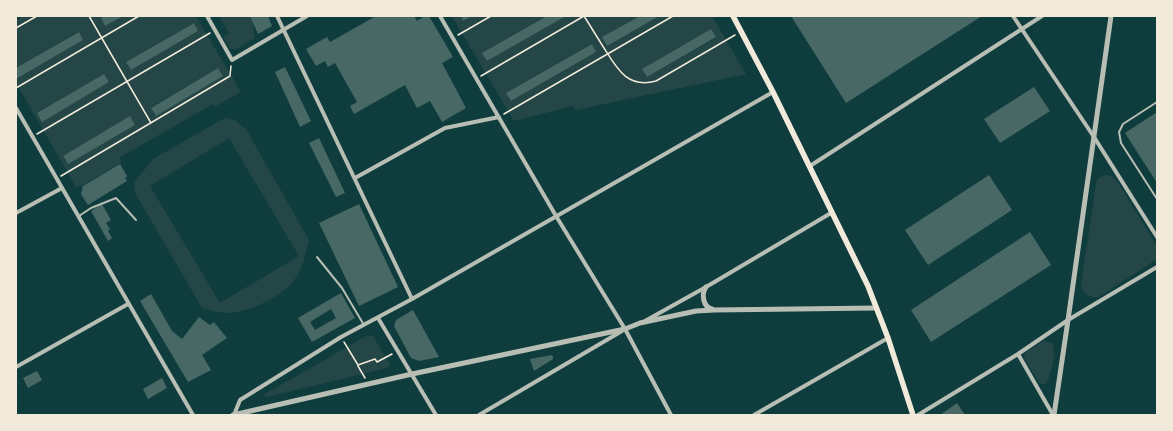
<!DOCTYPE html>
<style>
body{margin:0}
#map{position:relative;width:1173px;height:431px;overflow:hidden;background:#0f3d3e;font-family:"Open Sans",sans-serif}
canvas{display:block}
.frame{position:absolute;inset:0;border:17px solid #f1e9da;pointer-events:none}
</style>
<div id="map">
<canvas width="1173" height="431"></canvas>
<div class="frame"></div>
</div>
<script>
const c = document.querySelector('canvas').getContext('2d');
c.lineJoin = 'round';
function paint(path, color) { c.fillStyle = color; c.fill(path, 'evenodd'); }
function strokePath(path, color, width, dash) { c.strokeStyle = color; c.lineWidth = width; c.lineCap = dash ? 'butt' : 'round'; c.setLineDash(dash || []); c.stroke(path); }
paint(new Path2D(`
 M 24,16 L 104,16 L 101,18 L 105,26 L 123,16 L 196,16 L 241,92 L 214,107 L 213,104 L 119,158 L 122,162 L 81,186 L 80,185 L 76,187 L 16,83 L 16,79 L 83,40 L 78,32 L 16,68 L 16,20 ZM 193,23 L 198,31 L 131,70 L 126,62 ZM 218,68 L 223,76 L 155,116 L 151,107 ZM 104,74 L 109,82 L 42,121 L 37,113 ZM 130,117 L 135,125 L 67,164 L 63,156 Z
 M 219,16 L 252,16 L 255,38 L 236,49 L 230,49 L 223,37 L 229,33 Z
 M 452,16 L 461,16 L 464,21 L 472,16 L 547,16 L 483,53 L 487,61 L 566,16 L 640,16 L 602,37 L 607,45 L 659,16 L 712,16 L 746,74 L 576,110 L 573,106 L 514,121 ZM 711,29 L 716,38 L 647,77 L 642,69 ZM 591,44 L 596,52 L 511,101 L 506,93 Z
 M 225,118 L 235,120 L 246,129 L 309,240 C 306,252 303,265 297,276 C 285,296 247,314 224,313 C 217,312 209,310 202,308 L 135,193 L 134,183 L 153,159 ZM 229,138 L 299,256 L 220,303 L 150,186 Z
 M 1105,175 L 1111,176 L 1117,181 L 1157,246 L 1157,259 L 1099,297 C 1089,298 1085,295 1081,286 L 1096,183 L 1098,178 Z
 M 368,335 L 373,336 L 390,365 L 387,368 L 267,397 L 264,396 L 265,394 Z
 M 1043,341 L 1052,343 C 1057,351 1051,376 1046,384 L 1040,384 L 1024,358 L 1025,353 Z`), '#244646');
paint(new Path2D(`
 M 104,16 L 123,16 L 105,26 L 101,18 Z
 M 250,16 L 268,16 L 272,26 L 258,34 Z
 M 376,16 L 414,16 L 417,21 L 425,16 L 429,16 L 453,57 L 442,63 L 466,108 L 442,122 L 430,101 L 417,108 L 405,85 L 354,114 L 350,106 L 357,102 L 335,63 L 328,67 L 325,61 L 316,66 L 306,49 L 327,37 L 330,42 Z
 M 461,16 L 472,16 L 463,21 Z
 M 547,16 L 566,16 L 487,61 L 482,53 Z
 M 640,16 L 659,16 L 607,46 L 602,37 Z
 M 791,16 L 982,16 L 846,103 Z
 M 194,23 L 198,31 L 131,70 L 126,62 Z
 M 711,29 L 716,37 L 647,77 L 642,69 Z
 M 79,32 L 83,40 L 16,79 L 16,68 Z
 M 592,44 L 596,52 L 511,101 L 506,93 Z
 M 285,67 L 311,121 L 300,127 L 275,72 Z
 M 218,68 L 223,76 L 156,116 L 151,108 Z
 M 104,74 L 109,82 L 42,122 L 37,113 Z
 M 1034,87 L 1050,111 L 1000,143 L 984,119 Z
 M 1157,112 L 1157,183 L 1125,133 Z
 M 130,116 L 135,125 L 68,164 L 63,156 Z
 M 319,138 L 345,193 L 336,197 L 309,143 Z
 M 120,164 L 127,176 L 125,178 L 127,181 L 88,205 L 81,194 L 83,186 Z
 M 989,175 L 1012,210 L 928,265 L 905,230 Z
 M 102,204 L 111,220 L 106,223 L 110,229 L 108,231 L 112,238 L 108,241 L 91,211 Z
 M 359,204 L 398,287 L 359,306 L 319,223 Z
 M 1030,232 L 1051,265 L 931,342 L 911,310 Z
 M 341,293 L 355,318 L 312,342 L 298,318 ZM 331,309 L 336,318 L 315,330 L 310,322 Z
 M 151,294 L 172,331 L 182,339 L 199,317 L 210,325 L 214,322 L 227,338 L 202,355 L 211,370 L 188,382 L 140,301 Z
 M 413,310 L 439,357 L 419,361 L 411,358 L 394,326 L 396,320 Z
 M 552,355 L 553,357 L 553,359 L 534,371 L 530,359 Z
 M 37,371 L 42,380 L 28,388 L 23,378 Z
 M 162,378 L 167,388 L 148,399 L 143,389 Z
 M 957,403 L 965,415 L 940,415 Z`), '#486865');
strokePath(new Path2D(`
 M 89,16 L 151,123
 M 584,16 C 591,27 597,37 604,48 C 617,69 628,89 656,81 L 735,35
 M 16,28 L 37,16
 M 458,35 L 491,16
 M 481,76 L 584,16
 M 16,88 L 139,16
 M 504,114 L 673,16
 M 37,134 L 210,33
 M 61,176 L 230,76 L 231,66
 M 344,342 L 358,365 L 375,359 L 377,362 L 392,354
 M 358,366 L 365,378`), '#f1e9da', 1.5);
strokePath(new Path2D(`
 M 1157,102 L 1123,124 L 1119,132 L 1121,143 L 1157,199
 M 79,216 L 91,208 L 116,198 L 136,220
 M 317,257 L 342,288 L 364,325`), '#b8beb3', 2);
strokePath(new Path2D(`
 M 207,16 L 232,60 L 307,16
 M 277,16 L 412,299
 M 440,16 L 556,216 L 625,329 L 671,415
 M 1013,16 L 1094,137 L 1157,237
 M 16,108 L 193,415
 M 810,166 L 1042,16
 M 355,178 L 445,128 L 499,117
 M 16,213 L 62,188
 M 378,318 L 436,415
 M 645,321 L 706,287 L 831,213
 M 1018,354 L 1053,415
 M 16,367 L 128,304
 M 234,415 L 240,400 L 341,337 L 412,299 L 773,92
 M 479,415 L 622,331
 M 754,415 L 888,338
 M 918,415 L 1018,354 L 1068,320 L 1157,267`), '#b8beb3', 4);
strokePath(new Path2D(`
 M 706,287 C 701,294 703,307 712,309
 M 233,415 L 412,374 L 625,329 L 640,323 L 696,311 L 714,310 L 876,308
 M 1054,415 L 1068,320 L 1111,16`), '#b8beb3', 5);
strokePath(new Path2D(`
 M 733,16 L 773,92 L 868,286 L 888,338 L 913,415`), '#f1e9da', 5.5);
</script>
